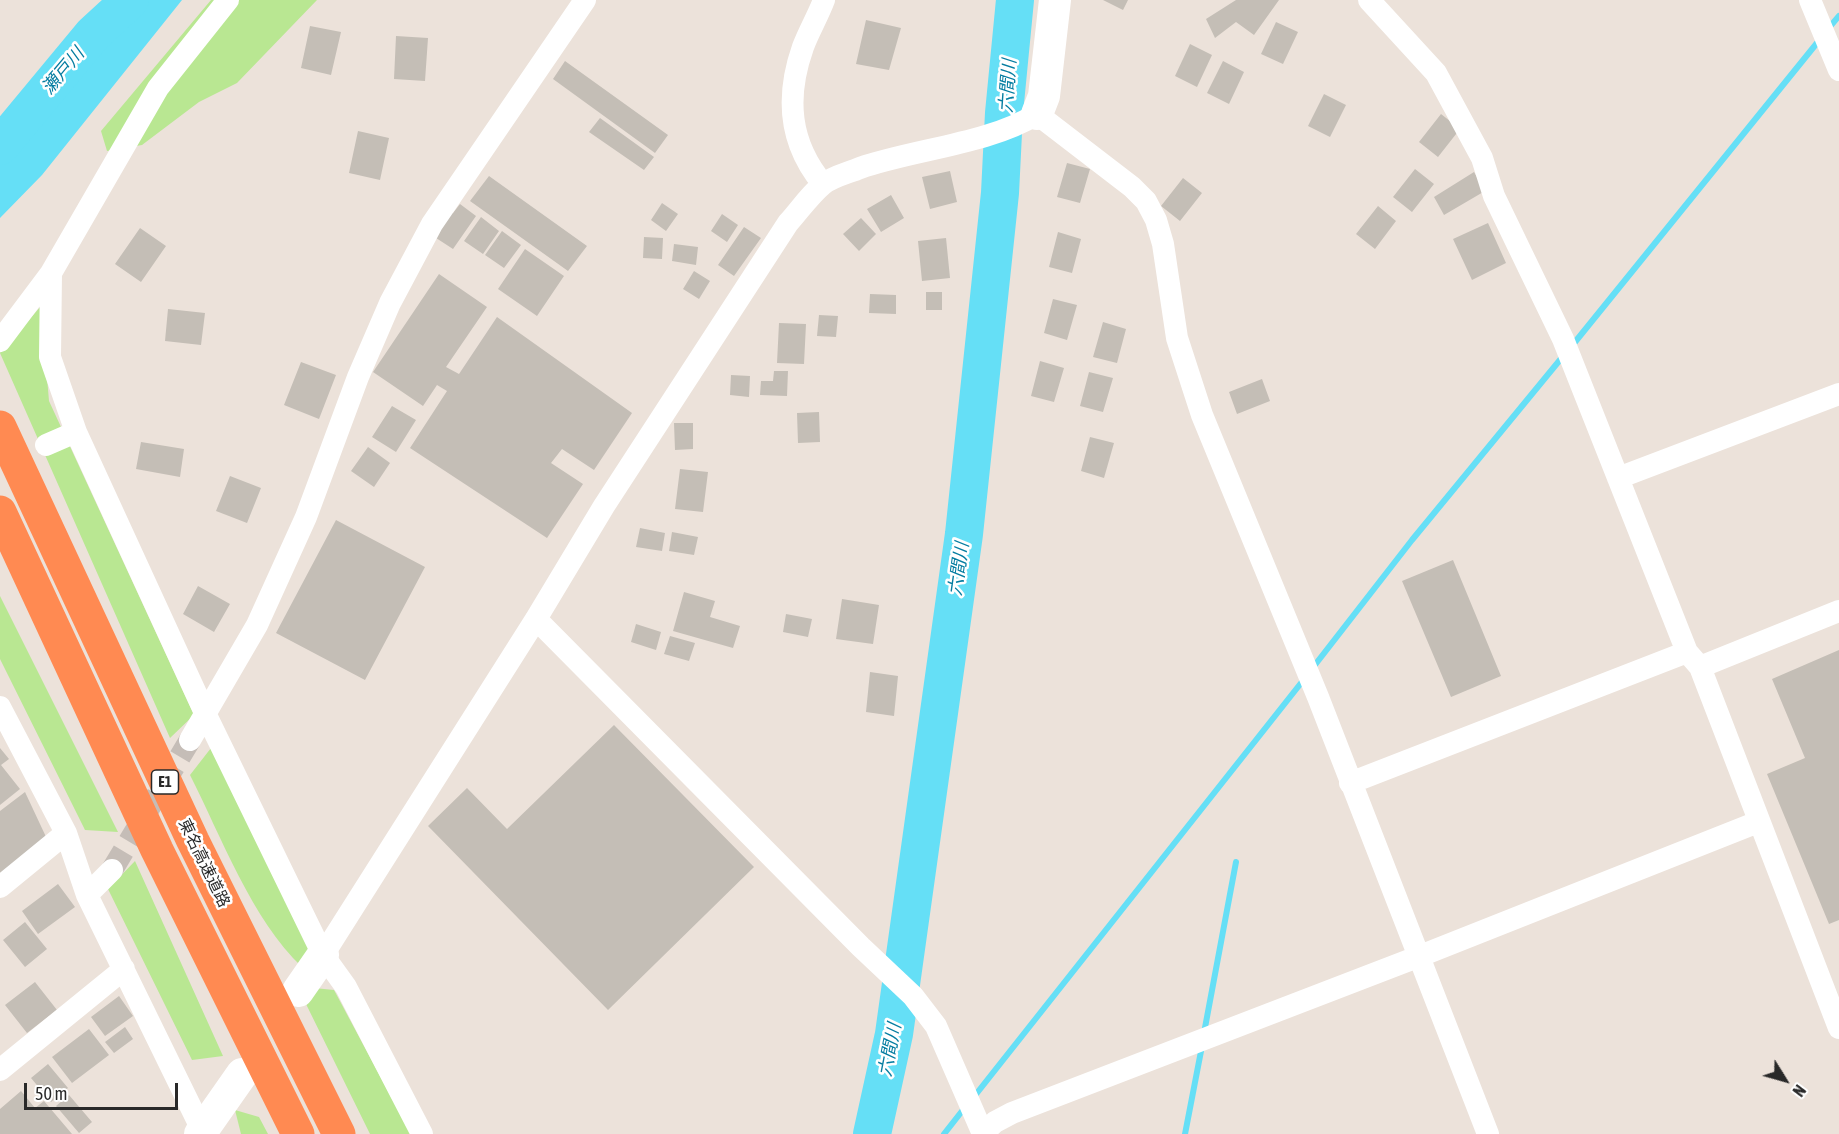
<!DOCTYPE html>
<meta charset="utf-8">
<style>
body{margin:0}
#map{position:relative;width:1839px;height:1134px;overflow:hidden;background:#ece2da;font-family:"Asap Condensed",sans-serif}
canvas{display:block}
.north{position:absolute;left:1755px;top:1050px;width:60px;height:60px;-webkit-text-stroke:4px #fff;paint-order:stroke;rotate:127deg;font-size:16px;font-weight:700;line-height:24px;text-align:center;color:#292929}
.north::after{content:'';display:block;margin:auto;width:21px;height:27px;background:#292929;clip-path:polygon(50% 0,100% 100%,50% 72%,0 100%)}
.scale{position:absolute;left:24px;top:1083px;width:154px;height:27px;box-sizing:border-box;border:3px solid #292929;border-top:0;padding-left:8px;font-size:18px;line-height:21px;white-space:nowrap;color:#292929;-webkit-text-stroke:4px #fff;paint-order:stroke}
</style>
<div id="map">
<canvas width="1839" height="1134"></canvas>
<div class="north">N</div>
<div class="scale">50 m</div>
</div>
<script>
const c = document.querySelector('canvas').getContext('2d');
c.lineJoin = 'round';
function paint(path, color) { c.fillStyle = color; c.fill(path, 'evenodd'); }
function strokePath(path, color, width, dash) { c.strokeStyle = color; c.lineWidth = width; c.lineCap = dash ? 'butt' : 'round'; c.setLineDash(dash || []); c.stroke(path); }
function drawText(font, color, halo, rows, align = 'center') {
  c.font = font + ' "Asap Condensed","Noto Sans JP",sans-serif'; c.lineWidth = 5; c.setLineDash([]); c.textBaseline = 'middle'; c.strokeStyle = halo; c.fillStyle = color; for (const [text, x, y, turn = 0] of rows) {
    c.save(); c.translate(x, y); c.rotate((+turn || 0) * Math.PI / 180); c.textAlign = isNaN(turn) ? turn : align; if (halo) c.strokeText(text, 0, 0); c.fillText(text, 0, 0); c.restore();
  }
}
paint(new Path2D(`
 M 211,0 L 317,0 L 237,83 L 199,102 L 142,145 L 107,151 L 101,131 Z
 M 41,306 L 49,401 L 194,715 L 170,738 L 0,353 Z
 M 0,596 L 118,832 L 85,830 L 0,659 Z
 M 218,739 L 312,949 L 302,967 C 252,920 221,836 190,775 Z
 M 135,861 L 223,1056 L 192,1060 L 108,889 Z
 M 314,988 L 334,990 L 411,1134 L 370,1134 L 305,1002 Z
 M 235,1110 L 259,1117 L 268,1134 L 241,1134 Z`), '#b9e792');
paint(new Path2D(`
 M 137,0 L 182,0 L 42,175 L 0,218 L 0,146 L 79,65 Z`), '#65dff6');
strokePath(new Path2D(`
 M 1827,30 L 1839,16
 M 1571,347 L 1821,38
 M 1311,670 L 1412,540 L 1564,355
 M 1204,1033 L 1236,862
 M 973,1098 L 1305,678
 M 944,1134 L 966,1106
 M 1185,1134 L 1202,1046`), '#65dff6', 6);
strokePath(new Path2D(`
 M 0,146 L 93,34 L 130,0
 M 872,1134 L 894,1034 L 964,534 L 1000,193 L 1004,113 L 1015,0`), '#65dff6', 38);
paint(new Path2D(`
 M 1103,0 L 1128,0 L 1123,10 Z
 M 1236,0 L 1279,0 L 1254,35 L 1236,22 L 1215,38 L 1206,19 Z
 M 866,20 L 901,28 L 889,70 L 856,64 Z
 M 1276,22 L 1298,32 L 1283,64 L 1261,54 Z
 M 310,26 L 341,32 L 331,75 L 301,68 Z
 M 396,36 L 428,38 L 425,81 L 394,79 Z
 M 1190,44 L 1212,55 L 1197,87 L 1175,76 Z
 M 565,61 L 668,135 L 655,153 L 553,79 Z
 M 1223,61 L 1244,72 L 1229,104 L 1207,93 Z
 M 1324,94 L 1346,105 L 1330,137 L 1308,126 Z
 M 1441,114 L 1460,129 L 1438,157 L 1419,142 Z
 M 600,118 L 654,157 L 644,170 L 589,132 Z
 M 358,131 L 389,138 L 380,180 L 349,173 Z
 M 1067,163 L 1090,169 L 1080,203 L 1057,197 Z
 M 1415,169 L 1434,184 L 1412,212 L 1393,197 Z
 M 950,171 L 957,202 L 930,209 L 922,177 Z
 M 1474,172 L 1485,191 L 1444,215 L 1434,197 Z
 M 489,176 L 587,246 L 568,271 L 470,201 Z
 M 1183,178 L 1202,193 L 1180,221 L 1161,206 Z
 M 891,195 L 904,218 L 881,232 L 867,209 Z
 M 662,203 L 678,214 L 666,231 L 651,220 Z
 M 460,204 L 476,216 L 453,249 L 433,236 L 450,211 L 453,213 Z
 M 1378,206 L 1396,221 L 1375,249 L 1356,234 Z
 M 722,214 L 738,225 L 727,242 L 711,231 Z
 M 481,217 L 499,231 L 483,254 L 464,241 Z
 M 861,218 L 876,234 L 859,251 L 843,234 Z
 M 1488,223 L 1506,263 L 1472,280 L 1453,239 Z
 M 744,227 L 761,238 L 734,276 L 718,265 Z
 M 140,228 L 166,246 L 141,282 L 115,264 Z
 M 502,231 L 521,245 L 504,268 L 485,255 Z
 M 1058,232 L 1081,239 L 1072,273 L 1049,267 Z
 M 644,237 L 663,238 L 662,259 L 643,258 Z
 M 946,238 L 950,278 L 922,281 L 918,241 Z
 M 674,244 L 698,247 L 696,265 L 672,261 Z
 M 525,249 L 564,276 L 537,316 L 498,289 Z
 M 694,271 L 710,281 L 699,299 L 683,289 Z
 M 439,274 L 487,307 L 446,367 L 459,374 L 497,317 L 632,413 L 594,470 L 562,449 L 551,463 L 583,484 L 547,538 L 410,448 L 447,391 L 437,385 L 423,406 L 373,372 Z
 M 926,292 L 942,292 L 942,310 L 926,310 Z
 M 870,294 L 896,295 L 896,314 L 869,313 Z
 M 1053,299 L 1077,305 L 1067,340 L 1044,333 Z
 M 168,309 L 205,313 L 201,345 L 165,341 Z
 M 819,315 L 838,316 L 836,337 L 817,336 Z
 M 1103,322 L 1126,329 L 1117,363 L 1093,357 Z
 M 779,323 L 806,324 L 804,364 L 777,363 Z
 M 1040,361 L 1064,368 L 1054,402 L 1031,396 Z
 M 301,362 L 336,375 L 319,419 L 284,405 Z
 M 774,371 L 788,371 L 787,396 L 760,395 L 761,381 L 773,381 Z
 M 1089,372 L 1113,378 L 1103,412 L 1080,406 Z
 M 731,375 L 750,376 L 749,397 L 730,395 Z
 M 1262,379 L 1270,401 L 1237,414 L 1229,392 Z
 M 392,406 L 416,420 L 396,452 L 372,437 Z
 M 819,412 L 820,442 L 798,443 L 797,413 Z
 M 674,423 L 693,423 L 693,449 L 675,450 Z
 M 1090,437 L 1114,443 L 1104,478 L 1081,471 Z
 M 141,442 L 184,449 L 180,477 L 136,469 Z
 M 368,447 L 390,463 L 374,487 L 351,471 Z
 M 680,469 L 708,472 L 703,512 L 675,509 Z
 M 230,476 L 261,488 L 247,523 L 216,511 Z
 M 336,520 L 425,567 L 365,680 L 276,633 Z
 M 640,528 L 665,533 L 662,551 L 636,547 Z
 M 672,532 L 698,537 L 694,555 L 669,551 Z
 M 1453,560 L 1501,676 L 1451,697 L 1402,581 Z
 M 198,586 L 230,604 L 214,632 L 183,614 Z
 M 684,592 L 715,601 L 710,617 L 740,626 L 733,648 L 673,631 Z
 M 842,599 L 879,605 L 873,644 L 836,639 Z
 M 786,614 L 812,619 L 808,637 L 783,632 Z
 M 636,624 L 661,632 L 656,650 L 631,642 Z
 M 670,636 L 695,643 L 689,661 L 664,654 Z
 M 1839,650 L 1839,920 L 1829,924 L 1767,774 L 1805,758 L 1772,679 Z
 M 870,672 L 898,676 L 894,716 L 866,712 Z
 M 614,725 L 754,867 L 608,1010 L 428,826 L 467,788 L 507,829 Z
 M 0,748 L 9,759 L 1,765 L 20,789 L 0,805 Z
 M 25,792 L 47,839 L 0,876 L 0,811 Z
 M 58,884 L 75,907 L 38,934 L 22,911 Z
 M 25,922 L 47,949 L 25,967 L 3,940 Z
 M 35,982 L 57,1010 L 27,1033 L 5,1005 Z
 M 119,996 L 133,1016 L 105,1036 L 91,1017 Z
 M 125,1027 L 133,1039 L 114,1053 L 105,1042 Z
 M 89,1029 L 109,1055 L 72,1083 L 52,1057 Z
 M 48,1064 L 68,1088 L 51,1102 L 31,1078 Z
 M 21,1091 L 35,1108 L 44,1101 L 72,1134 L 0,1134 L 0,1109 Z
 M 69,1095 L 92,1122 L 79,1133 L 56,1106 Z`), '#c4beb6');
strokePath(new Path2D(`
 M 112,870 L 190,740`), '#c5bdb7', 22, [22, 11]);
strokePath(new Path2D(`
 M 1369,0 L 1436,73 L 1482,158 L 1494,196 L 1563,339 L 1687,652 L 1700,667 L 1839,1028
 M 1810,0 L 1839,70
 M 823,184 C 789,143 785,98 803,47 C 809,31 818,16 824,0
 M 51,273 L 50,357 L 76,432 L 206,715 L 323,955 L 346,987 L 422,1134
 M 0,341 L 51,273 L 158,88 L 228,0
 M 46,445 L 76,432
 M 1618,478 L 1839,394
 M 536,619 L 861,947 L 913,996 L 936,1026 L 983,1134
 M 1700,667 L 1839,611
 M 0,707 L 66,833 L 87,895 L 204,1134
 M 190,740 L 257,625 L 306,517 L 358,377 L 390,303 L 432,224 L 585,0
 M 1350,783 L 1687,652
 M 0,887 L 66,833
 M 87,895 L 112,870
 M 323,955 L 536,619 L 604,506 L 788,223 C 799,211 809,196 822,185 C 831,177 848,173 860,168 C 915,149 989,144 1037,114 L 1132,187 L 1146,201 L 1156,220 L 1163,244 L 1177,338 L 1202,415 L 1318,697 L 1488,1134
 M 0,1070 L 124,969
 M 983,1133 L 995,1122 L 1012,1113 L 1420,956 L 1758,822`), '#fff', 22);
strokePath(new Path2D(`
 M 1037,114 L 1044,96 L 1055,0
 M 298,991 L 323,955
 M 200,1134 L 242,1074`), '#fff', 32);
strokePath(new Path2D(`
 M 0,427 L 193,841 L 339,1134
 M 0,512 L 157,850 L 298,1134`), '#ff8a52', 33);
for (const [x, y, w] of [
 [165,782,27]
]) { const box = new Path2D(); box.roundRect(x - w / 2, y - 12, w, 24, 4.5); c.fillStyle = '#fff'; c.fill(box); strokePath(box, '#292929', 1.5); }
drawText('bold 15px', '#292929', null, [
 ["E1",165,782]
]);
drawText('16px', '#292929', '#fff', [
 ["東名高速道路",204,863,64]
]);
drawText('italic 18px', '#057da1', '#fff', [
 ["瀬戸川",63,71,-50],
 ["六間川",1008,86,-86],
 ["六間川",959,569,-82],
 ["六間川",890,1050,-79]
]);
</script>
